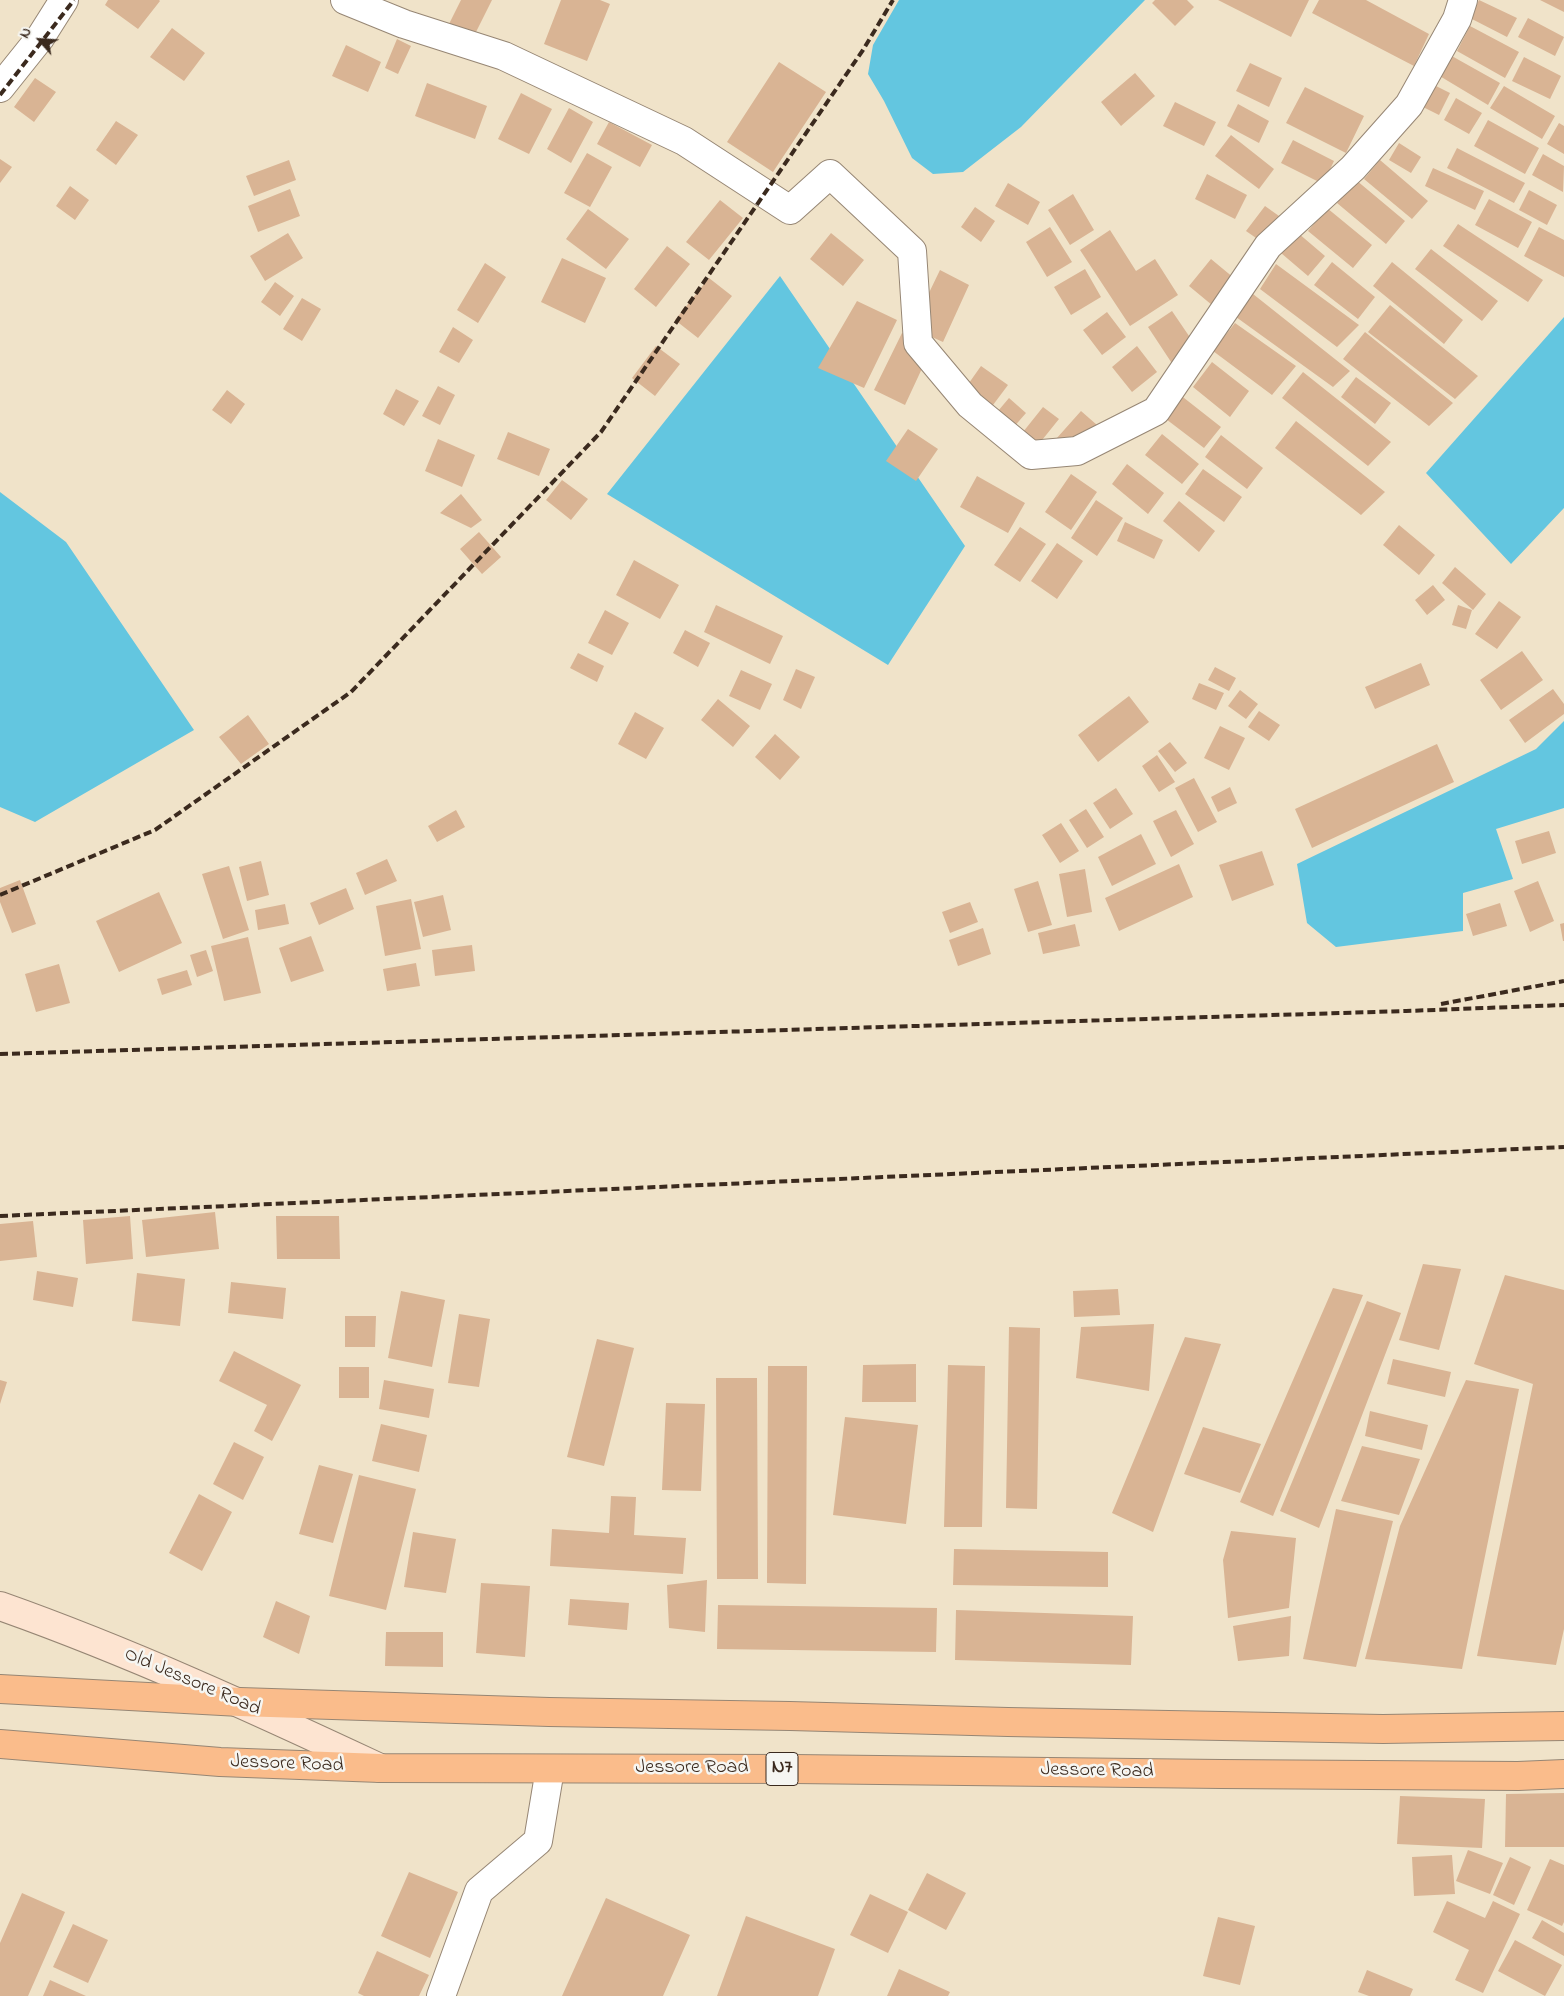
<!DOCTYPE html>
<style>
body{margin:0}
#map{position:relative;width:1564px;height:1996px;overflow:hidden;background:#f0e3c9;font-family:"Indie Flower",sans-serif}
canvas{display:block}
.north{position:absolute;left:15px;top:15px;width:50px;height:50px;-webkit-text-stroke:4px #f6f6f2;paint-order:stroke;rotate:296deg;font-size:14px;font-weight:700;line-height:20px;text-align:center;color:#3b2a1e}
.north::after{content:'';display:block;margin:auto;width:18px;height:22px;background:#3b2a1e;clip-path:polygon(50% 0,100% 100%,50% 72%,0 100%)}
</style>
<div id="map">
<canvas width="1564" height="1996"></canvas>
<div class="north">N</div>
</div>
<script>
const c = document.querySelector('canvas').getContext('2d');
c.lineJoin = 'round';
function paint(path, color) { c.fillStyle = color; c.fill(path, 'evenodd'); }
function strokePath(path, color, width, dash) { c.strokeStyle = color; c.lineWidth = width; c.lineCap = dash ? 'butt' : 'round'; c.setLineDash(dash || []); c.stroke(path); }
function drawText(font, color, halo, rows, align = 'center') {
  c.font = font + ' "Indie Flower",sans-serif'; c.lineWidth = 5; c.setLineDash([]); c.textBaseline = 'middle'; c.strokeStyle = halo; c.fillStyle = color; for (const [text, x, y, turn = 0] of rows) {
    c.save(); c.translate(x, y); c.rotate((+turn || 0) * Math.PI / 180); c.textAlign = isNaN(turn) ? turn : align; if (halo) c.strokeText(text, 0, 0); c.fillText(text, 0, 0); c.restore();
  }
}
paint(new Path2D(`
 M 899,0 L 1145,0 L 1021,127 L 963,172 L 933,174 L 912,158 L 884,101 L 868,74 L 873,45 Z
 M 780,276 L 965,546 L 888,665 L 607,494 Z
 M 1564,317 L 1564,508 L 1511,564 L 1426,473 Z
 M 0,492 L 66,542 L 194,730 L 35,822 L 0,807 Z
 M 1564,721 L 1564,808 L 1496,829 L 1513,879 L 1463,893 L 1463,931 L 1336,947 L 1307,923 L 1297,864 L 1536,749 Z`), '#63c6e0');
paint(new Path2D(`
 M 108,0 L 159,0 L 160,1 L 138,29 L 105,5 Z
 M 461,0 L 492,0 L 474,36 L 449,24 Z
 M 561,0 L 600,0 L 610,4 L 587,61 L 544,44 Z
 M 1155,0 L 1187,0 L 1194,7 L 1175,26 L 1152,3 Z
 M 1218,0 L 1309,0 L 1291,37 Z
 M 1319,0 L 1366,0 L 1429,34 L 1414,66 L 1312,13 Z
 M 1479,0 L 1517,18 L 1507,37 L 1470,18 Z
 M 1540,0 L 1564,0 L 1564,12 Z
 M 1528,18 L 1564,37 L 1555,56 L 1518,37 Z
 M 1470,26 L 1519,52 L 1505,78 L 1457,51 Z
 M 172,28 L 205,53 L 184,81 L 150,57 Z
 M 397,39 L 411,46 L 398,74 L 385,68 Z
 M 346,45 L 381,62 L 368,92 L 332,76 Z
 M 1450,55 L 1500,83 L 1488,105 L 1438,75 Z
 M 1524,57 L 1561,76 L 1550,99 L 1512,81 Z
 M 779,62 L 826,92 L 773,172 L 727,142 Z
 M 1250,63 L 1282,78 L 1269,107 L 1236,91 Z
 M 1135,73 L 1155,96 L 1121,126 L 1101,102 Z
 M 35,78 L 56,92 L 34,122 L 14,107 Z
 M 427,83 L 487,106 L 475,139 L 415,116 Z
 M 1432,84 L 1450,93 L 1439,115 L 1421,106 Z
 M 1504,86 L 1555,116 L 1542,139 L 1490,108 Z
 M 1305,87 L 1364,116 L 1346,153 L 1286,123 Z
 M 521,93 L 552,109 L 529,154 L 498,139 Z
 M 1456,98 L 1482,113 L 1469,134 L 1444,120 Z
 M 1175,102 L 1216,122 L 1204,146 L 1163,126 Z
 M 1238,104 L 1269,121 L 1259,143 L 1227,126 Z
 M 569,108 L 593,122 L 571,163 L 547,149 Z
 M 1488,120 L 1539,148 L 1525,174 L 1474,146 Z
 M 116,121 L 138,135 L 116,165 L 96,150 Z
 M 609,122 L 652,145 L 640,167 L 597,144 Z
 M 1559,123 L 1564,126 L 1564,154 L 1547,144 Z
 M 1231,135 L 1274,169 L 1259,189 L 1215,156 Z
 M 1293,140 L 1334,161 L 1323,184 L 1281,163 Z
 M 1399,143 L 1421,157 L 1411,173 L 1389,160 Z
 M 1457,148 L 1525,183 L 1514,203 L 1447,168 Z
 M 587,153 L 612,167 L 590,207 L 564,193 Z
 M 1543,154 L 1564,166 L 1563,192 L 1532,175 Z
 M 0,159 L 12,167 L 0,183 Z
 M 289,160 L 296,180 L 254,196 L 246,176 Z
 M 1380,160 L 1428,201 L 1412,219 L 1364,179 Z
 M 1433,168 L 1484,191 L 1475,210 L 1425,186 Z
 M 1207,174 L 1247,195 L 1235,219 L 1195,199 Z
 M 1356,180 L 1405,221 L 1386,244 L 1337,203 Z
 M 1008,183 L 1040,202 L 1028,225 L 995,206 Z
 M 70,186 L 89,200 L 75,220 L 56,206 Z
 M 290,189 L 300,216 L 258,232 L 248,206 Z
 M 1529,190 L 1557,205 L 1547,225 L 1519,210 Z
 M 1073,194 L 1094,230 L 1070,245 L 1048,210 Z
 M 1489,199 L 1532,222 L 1518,248 L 1475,225 Z
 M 720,200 L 743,218 L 709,260 L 686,242 Z
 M 1265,206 L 1286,221 L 1269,247 L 1246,231 Z
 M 975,207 L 995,221 L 981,242 L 961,227 Z
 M 1327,208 L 1372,245 L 1353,268 L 1308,231 Z
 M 588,209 L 629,239 L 606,269 L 566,239 Z
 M 1458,224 L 1543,280 L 1528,302 L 1443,246 Z
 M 1050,227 L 1072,262 L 1047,277 L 1026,242 Z
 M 1539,227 L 1564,240 L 1564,277 L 1524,256 Z
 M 1110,230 L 1136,271 L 1155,259 L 1178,295 L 1130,326 L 1080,250 Z
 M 288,233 L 303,258 L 265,281 L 250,256 Z
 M 831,233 L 864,260 L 843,286 L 810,259 Z
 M 1298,233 L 1325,256 L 1308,276 L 1281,253 Z
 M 667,246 L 690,264 L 656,307 L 634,289 Z
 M 1431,249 L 1498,301 L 1482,321 L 1415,269 Z
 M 562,258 L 606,278 L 585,323 L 541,302 Z
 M 1211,259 L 1240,283 L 1218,310 L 1189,286 Z
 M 1332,262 L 1375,297 L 1358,319 L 1314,285 Z
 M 1392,262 L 1463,320 L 1444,344 L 1373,286 Z
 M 485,263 L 506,277 L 478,323 L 457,310 Z
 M 1276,264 L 1359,325 L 1337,347 L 1260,289 Z
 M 1085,269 L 1101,297 L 1071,315 L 1054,287 Z
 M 940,270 L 969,285 L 943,342 L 912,328 Z
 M 709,278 L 732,296 L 698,338 L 675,320 Z
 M 275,282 L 294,296 L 280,316 L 261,302 Z
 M 1253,294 L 1350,371 L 1333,387 L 1236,317 Z
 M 302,298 L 321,309 L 302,341 L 283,329 Z
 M 857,301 L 897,320 L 864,388 L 818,368 Z
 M 1390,305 L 1478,376 L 1455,399 L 1368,332 Z
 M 1172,311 L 1204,358 L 1179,374 L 1148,327 Z
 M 1107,312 L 1126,337 L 1102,355 L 1083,330 Z
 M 1235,323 L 1296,366 L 1272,395 L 1213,351 Z
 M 453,327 L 473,340 L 459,363 L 439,352 Z
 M 1365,332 L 1453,403 L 1429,426 L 1343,359 Z
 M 902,333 L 932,347 L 905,405 L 874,390 Z
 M 656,346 L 680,364 L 655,396 L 632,378 Z
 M 1137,346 L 1157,372 L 1132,392 L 1112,367 Z
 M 1212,362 L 1249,391 L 1230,417 L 1193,387 Z
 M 981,366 L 1008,385 L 990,409 L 964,390 Z
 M 1303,372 L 1391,442 L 1368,466 L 1282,398 Z
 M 1356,377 L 1391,403 L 1375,424 L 1341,397 Z
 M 438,386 L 455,395 L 440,425 L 422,416 Z
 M 396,389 L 419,401 L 404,426 L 383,414 Z
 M 227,390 L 245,404 L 231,424 L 212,410 Z
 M 1179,394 L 1221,427 L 1204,448 L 1162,416 Z
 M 1009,398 L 1026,413 L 999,444 L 982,430 Z
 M 1043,407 L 1059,419 L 1026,460 L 1011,447 Z
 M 1081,411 L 1097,425 L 1065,462 L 1048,448 Z
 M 1296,421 L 1385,492 L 1361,515 L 1275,448 Z
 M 908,429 L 938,449 L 916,481 L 886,461 Z
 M 508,432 L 550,449 L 539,476 L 497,459 Z
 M 1162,434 L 1199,464 L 1182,484 L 1145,455 Z
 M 1221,435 L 1263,468 L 1247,489 L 1205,457 Z
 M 438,439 L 475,455 L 462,487 L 425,471 Z
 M 1127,464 L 1164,493 L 1148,514 L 1112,484 Z
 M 1203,469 L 1242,497 L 1224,522 L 1185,494 Z
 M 1071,474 L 1097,492 L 1071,530 L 1045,512 Z
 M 977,476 L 1025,503 L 1008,533 L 960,507 Z
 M 562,480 L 588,499 L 571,520 L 546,500 Z
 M 461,494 L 482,520 L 471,528 L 440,513 Z
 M 1096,500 L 1123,518 L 1097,556 L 1071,538 Z
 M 1179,501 L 1215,531 L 1199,552 L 1163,521 Z
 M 1125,522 L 1163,540 L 1154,559 L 1117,541 Z
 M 1399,525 L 1435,555 L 1419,575 L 1383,545 Z
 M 1020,527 L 1046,544 L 1020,582 L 994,565 Z
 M 479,532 L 501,557 L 482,574 L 460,549 Z
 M 1057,543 L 1083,561 L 1057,599 L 1031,581 Z
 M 634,560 L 679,585 L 660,619 L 616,595 Z
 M 1455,567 L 1486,594 L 1473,610 L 1442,583 Z
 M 1433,585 L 1445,600 L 1427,615 L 1415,600 Z
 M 1499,601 L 1521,617 L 1497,649 L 1475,634 Z
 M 716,605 L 783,636 L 770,664 L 704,632 Z
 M 1458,605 L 1472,610 L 1466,629 L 1452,625 Z
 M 605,610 L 629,623 L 612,655 L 588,643 Z
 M 685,630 L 710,643 L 698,667 L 673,653 Z
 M 1522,651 L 1543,680 L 1501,710 L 1480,680 Z
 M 578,653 L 604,666 L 597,682 L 570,668 Z
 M 1421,663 L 1430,685 L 1375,709 L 1365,687 Z
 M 1215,667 L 1236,678 L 1229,691 L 1208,680 Z
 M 796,669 L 815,677 L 801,709 L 783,700 Z
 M 741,670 L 772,684 L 760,710 L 729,696 Z
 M 1199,683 L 1224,693 L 1216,710 L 1192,699 Z
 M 1553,689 L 1564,704 L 1564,714 L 1525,743 L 1509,720 Z
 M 1240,690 L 1258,704 L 1246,719 L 1228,706 Z
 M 1129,696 L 1149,722 L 1098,762 L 1078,735 Z
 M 718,699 L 750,726 L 733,747 L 701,720 Z
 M 1259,711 L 1280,725 L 1269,741 L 1248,727 Z
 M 635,712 L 664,728 L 646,759 L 618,744 Z
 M 248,715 L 269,744 L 241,764 L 219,737 Z
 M 1220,726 L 1245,738 L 1229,770 L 1204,758 Z
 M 775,734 L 800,757 L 780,780 L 755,757 Z
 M 1170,742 L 1187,763 L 1175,772 L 1158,751 Z
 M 1437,744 L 1454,782 L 1312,848 L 1295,809 Z
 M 1157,755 L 1175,782 L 1159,792 L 1142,766 Z
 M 1194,778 L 1217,822 L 1198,832 L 1175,788 Z
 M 1230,787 L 1237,803 L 1218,812 L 1211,797 Z
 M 1116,788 L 1133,814 L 1110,829 L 1093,803 Z
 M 1086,809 L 1104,837 L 1087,848 L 1069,820 Z
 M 456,810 L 465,827 L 437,842 L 428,826 Z
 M 1176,810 L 1194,844 L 1171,857 L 1153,821 Z
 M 1061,823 L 1079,851 L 1060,863 L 1042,835 Z
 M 1549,831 L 1556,853 L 1522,864 L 1515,841 Z
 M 1141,834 L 1156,864 L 1112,886 L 1098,857 Z
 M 1262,851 L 1274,885 L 1232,901 L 1219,865 Z
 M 387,859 L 397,881 L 365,895 L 356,873 Z
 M 261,861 L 269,895 L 247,901 L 239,867 Z
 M 1179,864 L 1193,897 L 1119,931 L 1105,898 Z
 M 229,866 L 249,930 L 223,939 L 202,874 Z
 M 1085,869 L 1092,912 L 1067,917 L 1059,874 Z
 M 20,880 L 36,924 L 12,933 L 0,902 L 0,888 Z
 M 1038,881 L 1052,925 L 1028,932 L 1014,889 Z
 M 1538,881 L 1554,921 L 1530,932 L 1514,891 Z
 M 346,888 L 354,909 L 319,925 L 310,903 Z
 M 159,892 L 182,943 L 119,972 L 96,921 Z
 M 443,895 L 451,930 L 423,937 L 414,902 Z
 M 411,899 L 421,949 L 385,956 L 376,906 Z
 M 970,902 L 978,922 L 950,933 L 942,912 Z
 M 1500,903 L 1507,926 L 1473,936 L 1466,914 Z
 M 285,904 L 289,924 L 258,930 L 255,910 Z
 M 1564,923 L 1564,941 L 1563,941 L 1560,924 Z
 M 1075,924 L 1080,946 L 1043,954 L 1038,933 Z
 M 983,928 L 991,954 L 958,966 L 949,940 Z
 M 311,936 L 324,971 L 291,982 L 279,948 Z
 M 248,937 L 261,993 L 224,1001 L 211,946 Z
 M 472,945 L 475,971 L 435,976 L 432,950 Z
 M 206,950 L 213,971 L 197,977 L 190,955 Z
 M 416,963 L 420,986 L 387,991 L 383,969 Z
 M 59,964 L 70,1003 L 36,1012 L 25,974 Z
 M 187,970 L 192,985 L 162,995 L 157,979 Z
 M 215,1212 L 219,1249 L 146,1257 L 142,1220 Z
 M 130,1216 L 133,1259 L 86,1264 L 83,1220 Z
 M 276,1216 L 339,1216 L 340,1259 L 277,1259 Z
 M 33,1221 L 37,1257 L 0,1261 L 0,1224 Z
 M 1423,1264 L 1461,1269 L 1439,1350 L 1399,1340 Z
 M 37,1271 L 78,1278 L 73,1307 L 33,1300 Z
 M 137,1273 L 185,1279 L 180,1326 L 132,1321 Z
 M 1505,1275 L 1564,1290 L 1564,1629 L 1556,1665 L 1477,1656 L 1533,1384 L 1474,1364 Z
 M 231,1282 L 286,1288 L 283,1319 L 228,1313 Z
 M 1333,1288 L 1363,1295 L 1273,1516 L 1240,1502 Z
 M 1118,1289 L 1120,1315 L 1074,1317 L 1073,1291 Z
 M 401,1291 L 445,1300 L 432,1367 L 388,1358 Z
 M 1367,1301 L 1401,1313 L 1319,1528 L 1280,1511 Z
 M 459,1314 L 490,1319 L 479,1387 L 448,1383 Z
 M 345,1316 L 376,1316 L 375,1347 L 345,1347 Z
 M 1154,1324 L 1149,1391 L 1076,1378 L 1081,1327 Z
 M 1009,1327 L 1040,1328 L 1037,1509 L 1006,1508 Z
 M 1185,1337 L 1221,1344 L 1153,1532 L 1112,1513 Z
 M 597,1339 L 634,1348 L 604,1466 L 567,1457 Z
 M 234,1351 L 301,1385 L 272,1441 L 254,1431 L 267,1405 L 219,1381 Z
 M 1393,1359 L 1451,1372 L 1445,1397 L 1387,1384 Z
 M 916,1364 L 916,1402 L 862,1402 L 863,1365 Z
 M 948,1365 L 985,1366 L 982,1527 L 944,1527 Z
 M 768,1366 L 807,1366 L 806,1584 L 767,1583 Z
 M 339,1367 L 369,1367 L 369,1398 L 339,1398 Z
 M 716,1378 L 757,1378 L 758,1579 L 717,1579 Z
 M 0,1380 L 7,1382 L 0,1404 Z
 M 384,1380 L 434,1389 L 429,1418 L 379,1409 Z
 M 1466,1380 L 1519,1389 L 1462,1669 L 1365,1659 L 1400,1526 Z
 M 666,1403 L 705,1404 L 701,1491 L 662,1490 Z
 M 1370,1411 L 1428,1425 L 1422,1450 L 1365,1436 Z
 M 845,1417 L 918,1425 L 906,1524 L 833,1515 Z
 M 381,1424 L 427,1435 L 419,1472 L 372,1461 Z
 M 1203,1427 L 1261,1444 L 1240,1493 L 1184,1474 Z
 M 234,1442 L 264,1457 L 243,1500 L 213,1484 Z
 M 1362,1446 L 1420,1459 L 1399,1515 L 1341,1501 Z
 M 319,1465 L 353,1474 L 333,1543 L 299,1534 Z
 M 359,1475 L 416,1489 L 386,1610 L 329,1596 Z
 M 199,1494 L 232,1512 L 202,1571 L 169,1553 Z
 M 611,1496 L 636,1497 L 634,1535 L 686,1538 L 683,1574 L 550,1566 L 552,1529 L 609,1533 Z
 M 1336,1509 L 1393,1521 L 1356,1667 L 1303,1659 Z
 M 1231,1531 L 1296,1538 L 1289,1608 L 1228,1618 L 1223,1560 Z
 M 413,1532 L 456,1539 L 446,1593 L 404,1587 Z
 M 954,1549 L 1108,1552 L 1108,1587 L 953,1585 Z
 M 707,1580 L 705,1632 L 669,1628 L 667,1585 Z
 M 481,1583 L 530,1586 L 525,1657 L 476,1653 Z
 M 570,1599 L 629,1603 L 627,1630 L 568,1625 Z
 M 276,1601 L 310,1616 L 299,1654 L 263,1637 Z
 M 718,1605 L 937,1608 L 936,1652 L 717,1649 Z
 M 956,1610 L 1133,1616 L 1131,1665 L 955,1660 Z
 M 1291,1616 L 1289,1656 L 1238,1661 L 1233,1626 Z
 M 386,1632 L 443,1632 L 443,1667 L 385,1666 Z
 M 1564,1793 L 1564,1847 L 1505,1847 L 1506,1794 Z
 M 1400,1796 L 1485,1799 L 1482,1848 L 1397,1844 Z
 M 1468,1850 L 1503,1863 L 1490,1894 L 1456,1881 Z
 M 1452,1855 L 1455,1894 L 1414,1896 L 1412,1857 Z
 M 1510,1857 L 1531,1867 L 1514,1905 L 1493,1895 Z
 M 1550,1859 L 1564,1865 L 1564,1922 L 1562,1926 L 1527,1910 Z
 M 409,1872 L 458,1892 L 430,1958 L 381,1936 Z
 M 927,1873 L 966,1893 L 946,1930 L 908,1910 Z
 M 22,1893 L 65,1912 L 28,1996 L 0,1996 L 0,1943 Z
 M 870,1894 L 908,1912 L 888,1953 L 850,1935 Z
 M 606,1898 L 690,1935 L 663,1996 L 562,1996 Z
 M 1447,1901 L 1485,1918 L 1493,1901 L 1520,1914 L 1483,1993 L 1455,1980 L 1469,1950 L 1433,1932 Z
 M 746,1916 L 835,1949 L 818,1996 L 717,1996 Z
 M 1218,1917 L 1255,1926 L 1240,1985 L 1203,1976 Z
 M 1542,1920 L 1564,1933 L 1564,1956 L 1532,1938 Z
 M 73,1924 L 108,1940 L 88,1983 L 53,1967 Z
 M 1515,1940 L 1562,1965 L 1545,1996 L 1498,1971 Z
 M 377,1951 L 429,1975 L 419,1996 L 364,1996 L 358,1993 Z
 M 899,1969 L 950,1992 L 948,1996 L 887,1996 Z
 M 1367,1970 L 1413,1989 L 1410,1996 L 1369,1996 L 1358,1992 Z
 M 50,1980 L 86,1996 L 43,1996 Z`), '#d9b494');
const minor = new Path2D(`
 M 345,0 L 404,24 L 504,56 L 684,141 L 790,210 L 830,174 L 912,251 L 918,343 L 970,405 L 1031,455 L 1077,451 L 1156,411 L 1268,246 L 1353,168 L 1409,105 L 1457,19 L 1463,0
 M 0,88 L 40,38 L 64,0
 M 441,1996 L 479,1891 L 538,1841 L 550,1769`);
const secondary = new Path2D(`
 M 0,1606 C 130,1652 256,1710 380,1768`);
const trunk = new Path2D(`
 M 0,1689 L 240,1702 L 549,1712 L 790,1716 L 1008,1722 L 1383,1729 L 1564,1726
 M 0,1744 L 220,1762 L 380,1768 L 794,1769 L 1221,1774 L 1518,1776 L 1564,1774`);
strokePath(minor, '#968674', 30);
strokePath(secondary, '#968674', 30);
strokePath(trunk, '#968674', 30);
strokePath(minor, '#fff', 28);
strokePath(secondary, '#fde4d1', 28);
strokePath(trunk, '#fabc8b', 28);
strokePath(new Path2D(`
 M 0,95 L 74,0
 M 0,895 L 155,830 L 351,692 L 601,432 L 863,50 L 893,0
 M 1441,1004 L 1564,981
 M 0,1054 L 1406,1011 L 1564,1005
 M 0,1216 L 1564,1147`), '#3b2a1e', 4, [8, 4]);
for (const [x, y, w] of [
 [782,1769,32]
]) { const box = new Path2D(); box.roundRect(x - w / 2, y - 16.5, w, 33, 4); c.fillStyle = '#f6f6f2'; c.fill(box); strokePath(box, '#3b2a1e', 1); }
drawText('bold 19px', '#3b2a1e', null, [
 ["N7",782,1769]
]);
drawText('20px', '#3b2a1e', '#f6f6f2', [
 ["Old Jessore Road",192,1683,23],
 ["Jessore Road",287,1765,2],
 ["Jessore Road",692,1769],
 ["Jessore Road",1097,1772,1]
]);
</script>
